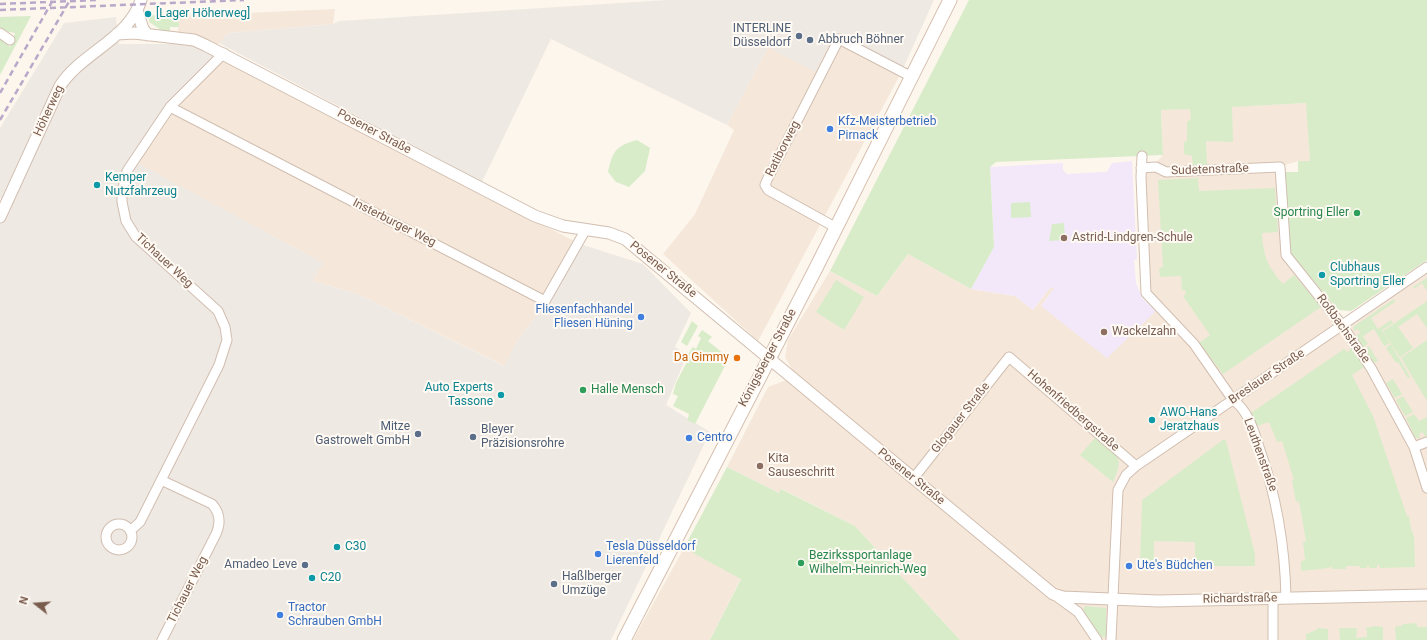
<!DOCTYPE html>
<meta charset="utf-8">
<style>
body{margin:0}
#map{position:relative;width:1427px;height:640px;overflow:hidden;background:#fdf6ec;font-family:Roboto,sans-serif}
canvas{display:block}
.north{position:absolute;left:16px;top:584px;width:40px;height:40px;-webkit-text-stroke:3px #fffaf3;paint-order:stroke;rotate:287deg;font-size:11px;font-weight:700;line-height:16px;text-align:center;color:#7a5c4d}
.north::after{content:'';display:block;margin:auto;width:14px;height:18px;background:#7a5c4d;clip-path:polygon(50% 0,100% 100%,50% 72%,0 100%)}
</style>
<div id="map">
<canvas width="1427" height="640"></canvas>
<div class="north">N</div>
</div>
<script>
const c = document.querySelector('canvas').getContext('2d');
c.lineJoin = 'round';
function paint(path, color) { c.fillStyle = color; c.fill(path, 'evenodd'); }
function strokePath(path, color, width, dash) { c.strokeStyle = color; c.lineWidth = width; c.lineCap = dash ? 'butt' : 'round'; c.setLineDash(dash || []); c.stroke(path); }
function drawText(font, color, halo, rows, align = 'center') {
  c.font = font + ' Roboto,sans-serif'; c.lineWidth = 4; c.setLineDash([]); c.textBaseline = 'middle'; c.strokeStyle = halo; c.fillStyle = color; for (const [text, x, y, turn = 0] of rows) {
    c.save(); c.translate(x, y); c.rotate((+turn || 0) * Math.PI / 180); c.textAlign = isNaN(turn) ? turn : align; if (halo) c.strokeText(text, 0, 0); c.fillText(text, 0, 0); c.restore();
  }
}
paint(new Path2D(`
 M 335,9 L 333,24 L 228,33 L 217,46 L 186,32 L 178,32 L 178,16 Z
 M 834,37 L 901,73 L 758,341 L 663,254 L 695,214 L 734,130 L 727,125 L 768,47 Z
 M 216,57 L 580,244 L 547,301 L 517,341 L 505,366 L 358,294 L 312,281 L 323,263 L 137,163 L 171,112 Z
 M 1307,103 L 1310,161 L 1298,161 L 1279,167 L 1285,255 L 1337,318 L 1349,321 L 1427,268 L 1427,590 L 1116,597 L 1054,591 L 794,373 L 785,357 L 788,340 L 830,271 L 877,296 L 908,254 L 971,289 L 1015,296 L 1033,310 L 1049,289 L 1056,286 L 1041,306 L 1156,311 L 1146,293 L 1142,177 L 1163,155 L 1161,110 Z
 M 789,379 L 1055,601 L 1114,604 L 1427,598 L 1427,640 L 960,640 L 855,526 L 782,489 L 779,493 L 727,467 L 768,387 Z
 M 684,548 L 741,578 L 710,640 L 633,640 Z`), '#f5e8da');
paint(new Path2D(`
 M 667,0 L 934,0 L 901,73 L 834,37 L 815,72 L 768,47 L 727,125 L 551,39 L 482,182 L 219,43 L 228,33 L 333,24 L 339,21 Z
 M 116,17 L 119,44 L 191,44 L 216,57 L 171,112 L 138,163 L 323,263 L 312,281 L 358,294 L 504,366 L 517,341 L 547,301 L 580,244 L 643,264 L 691,313 L 675,347 L 687,355 L 666,405 L 710,432 L 611,640 L 0,640 L 0,208 L 3,201 L 0,198 L 0,128 L 64,23 Z`), '#efe9e4');
paint(new Path2D(`
 M 1132,161 L 1137,259 L 1134,260 L 1136,283 L 1143,299 L 1156,311 L 1107,358 L 1041,306 L 1055,287 L 1049,289 L 1033,310 L 1015,296 L 971,289 L 994,247 L 990,167 L 1063,163 L 1063,170 L 1067,174 L 1102,172 L 1107,172 L 1112,163 Z`), '#f3e8fa');
paint(new Path2D(`
 M 969,0 L 1427,0 L 1427,260 L 1351,311 L 1338,310 L 1290,253 L 1285,172 L 1298,172 L 1298,161 L 1310,161 L 1306,103 L 1232,107 L 1233,142 L 1206,141 L 1207,165 L 1193,166 L 1192,156 L 1184,154 L 1184,142 L 1187,141 L 1187,122 L 1191,119 L 1190,109 L 1161,110 L 1163,155 L 996,162 L 990,167 L 994,247 L 971,289 L 908,254 L 877,296 L 830,271 Z
 M 149,15 L 178,16 L 179,27 L 170,27 L 170,32 L 164,32 L 149,22 Z
 M 31,16 L 0,75 L 0,36 L 10,47 L 15,33 L 0,30 L 0,17 Z
 M 637,140 L 650,148 L 645,171 L 629,187 L 616,182 L 608,172 C 613,150 616,146 637,140 Z
 M 1198,178 L 1199,191 L 1275,188 L 1278,232 L 1262,233 C 1263,256 1268,267 1283,284 L 1294,275 L 1321,307 L 1223,374 L 1199,343 L 1210,335 L 1183,296 L 1186,294 L 1185,290 L 1182,290 L 1181,276 L 1160,277 L 1159,268 L 1163,267 L 1158,180 Z
 M 1030,202 L 1031,217 L 1011,218 L 1011,203 Z
 M 1064,223 L 1065,240 L 1049,241 L 1052,224 Z
 M 1427,278 L 1427,291 L 1422,283 L 1414,289 L 1413,287 Z
 M 836,280 L 864,297 L 844,330 L 816,312 Z
 M 1394,299 L 1395,302 L 1371,318 L 1378,329 L 1391,320 L 1393,323 L 1382,330 L 1390,343 L 1384,346 L 1374,329 L 1363,336 L 1368,344 L 1363,347 L 1356,336 L 1360,333 L 1358,329 L 1354,331 L 1353,327 Z
 M 1427,301 L 1427,328 L 1417,314 L 1398,327 L 1413,348 L 1400,357 L 1383,331 Z
 M 692,321 L 698,326 L 687,346 L 681,342 Z
 M 702,330 L 712,337 L 708,341 L 729,358 L 695,424 L 687,420 L 689,414 L 673,406 L 678,396 L 673,394 L 676,383 L 690,356 L 688,354 L 693,347 L 696,349 L 701,338 L 698,336 Z
 M 1427,340 L 1427,401 L 1401,358 Z
 M 1391,344 L 1410,377 L 1408,378 L 1398,362 L 1396,363 L 1386,348 Z
 M 1369,346 L 1378,361 L 1374,363 L 1365,349 Z
 M 1352,348 L 1364,367 L 1352,375 L 1373,416 L 1407,516 L 1409,516 L 1411,529 L 1414,536 L 1415,567 L 1380,568 L 1379,565 L 1377,565 L 1377,568 L 1369,568 L 1369,566 L 1367,566 L 1367,568 L 1360,568 L 1359,566 L 1346,566 L 1346,569 L 1332,569 L 1332,567 L 1330,567 L 1329,568 L 1301,571 L 1301,561 L 1305,560 L 1303,542 L 1306,541 L 1299,501 L 1296,502 L 1292,481 L 1294,480 L 1282,441 L 1277,442 L 1269,422 L 1257,426 L 1251,413 L 1344,349 L 1347,352 Z
 M 1393,379 L 1402,394 L 1395,398 L 1386,383 Z
 M 1403,396 L 1413,412 L 1405,416 L 1396,400 Z
 M 1414,414 L 1419,421 L 1427,417 L 1427,436 L 1425,437 L 1423,432 L 1419,434 L 1420,439 L 1415,437 L 1406,418 Z
 M 1095,438 C 1116,455 1126,454 1113,482 L 1080,455 Z
 M 1224,439 L 1226,441 L 1255,554 L 1255,566 L 1195,566 L 1195,542 L 1154,541 L 1154,566 L 1140,566 L 1142,500 Z
 M 727,467 L 779,493 L 781,489 L 855,526 L 960,640 L 710,640 L 741,579 L 684,548 Z
 M 1085,606 L 1106,608 L 1106,637 L 1100,636 L 1083,610 Z
 M 1417,623 L 1417,627 L 1427,627 L 1427,640 L 1396,640 L 1395,627 L 1403,625 L 1403,624 Z
 M 1375,626 L 1383,627 L 1383,640 L 1340,640 L 1339,628 L 1357,628 L 1356,638 L 1367,637 L 1367,630 L 1365,628 Z
 M 1317,628 L 1328,629 L 1328,640 L 1306,640 L 1306,634 L 1317,630 Z`), '#d8ecc9');
const minor = new Path2D(`
 M 0,33 L 10,40
 M 170,107 L 545,301 L 586,229
 M 1142,156 L 1141,177 L 1146,293 L 1194,344 L 1233,400 C 1248,410 1254,431 1259,447 C 1277,497 1285,546 1286,598
 M 1141,168 L 1156,167 L 1166,172 L 1280,167 L 1286,255 L 1342,325 L 1371,368 L 1414,447 L 1427,488
 M 835,227 L 768,190 L 765,185 L 767,180 L 839,39 L 912,77
 M 1414,447 L 1427,442
 M 913,479 L 1009,357 L 1136,466
 M 161,480 L 212,504 C 220,513 221,523 216,534 L 162,640
 M106 537a13 13 0 1 1 26 0a13 13 0 1 1-26 0Z
 M 130,531 L 140,522 L 219,365 L 227,340 L 225,327 L 218,311 L 136,237 L 126,221 L 122,202 L 122,192 L 127,171 L 170,107 L 224,53
 M 1056,596 L 1078,612 L 1097,640
 M 1273,598 L 1273,640
 M 1111,640 L 1118,490 L 1126,475 L 1136,466 L 1427,267`);
const tertiary = new Path2D(`
 M 137,10 L 143,29 L 148,35
 M 117,34 L 134,33 L 194,40 L 205,45 L 535,216 L 563,226 L 609,233 L 625,239 L 1053,594 L 1063,597 L 1158,601 L 1427,595
 M 0,217 L 60,86 C 81,53 129,39 141,0`);
const secondary = new Path2D(`
 M 624,640 L 816,268 L 950,0`);
strokePath(minor, '#d1beb0', 11);
strokePath(tertiary, '#d1beb0', 13);
strokePath(secondary, '#d6c0b0', 15);
strokePath(minor, '#fff', 9);
strokePath(tertiary, '#fff', 11);
strokePath(secondary, '#fff', 13);
strokePath(new Path2D(`
 M 0,4 L 98,0
 M 0,10 L 244,0
 M 0,93 L 53,0
 M 0,120 L 70,0`), '#b9a8c9', 2.5, [6, 4]);
for (const [x, y, r, color] of [
 [148,14,4,"#0f9aa8"],
 [799,36,4,"#5c6f8a"],
 [810,40,4,"#5c6f8a"],
 [830,129,4,"#3f7fe0"],
 [97,185,4,"#0f9aa8"],
 [1357,213,4,"#2e9e5b"],
 [1064,238,4,"#8d6e63"],
 [1322,275,4,"#0f9aa8"],
 [641,317,4,"#3f7fe0"],
 [1104,332,4,"#8d6e63"],
 [737,358,4,"#e8710a"],
 [583,390,4,"#2e9e5b"],
 [501,395,4,"#0f9aa8"],
 [1152,420,4,"#0f9aa8"],
 [418,434,4,"#5c6f8a"],
 [473,437,4,"#5c6f8a"],
 [689,438,4,"#3f7fe0"],
 [760,466,4,"#8d6e63"],
 [337,547,4,"#0f9aa8"],
 [598,554,4,"#3f7fe0"],
 [801,563,4,"#2e9e5b"],
 [305,565,4,"#5c6f8a"],
 [1129,566,4,"#3f7fe0"],
 [312,578,4,"#0f9aa8"],
 [554,584,4,"#5c6f8a"],
 [280,615,4,"#3f7fe0"]
]) { const dot = new Path2D(); dot.arc(x, y, r, 0, 2 * Math.PI); c.fillStyle = color; c.fill(dot); strokePath(dot, '#fffaf3', 1.5); }
drawText('12px', '#0d838f', '#fffaf3', [
 ["[Lager Höherweg]",156,14],
 ["Kemper",105,178],
 ["Nutzfahrzeug",105,192],
 ["Clubhaus",1330,268],
 ["Sportring Eller",1330,282],
 ["Auto Experts",493,388,"right"],
 ["Tassone",493,402,"right"],
 ["AWO-Hans",1160,413],
 ["Jeratzhaus",1160,427],
 ["C30",345,547],
 ["C20",320,578]
], 'left');
drawText('12px', '#4e5e75', '#fffaf3', [
 ["INTERLINE",791,29],
 ["Düsseldorf",791,43],
 ["Abbruch Böhner",818,40,"left"],
 ["Mitze",410,427],
 ["Gastrowelt GmbH",410,441],
 ["Bleyer",481,430,"left"],
 ["Präzisionsrohre",481,444,"left"],
 ["Amadeo Leve",297,565],
 ["Haßlberger",562,577,"left"],
 ["Umzüge",562,591,"left"]
], 'right');
drawText('12px', '#7a5c4d', '#fffaf3', [
 ["Höherweg",49,111,-65],
 ["Posener Straße",374,132,28],
 ["Ratiborweg",783,149,-63],
 ["Sudetenstraße",1210,170,-2],
 ["Insterburger Weg",394,223,27],
 ["Tichauer Weg",164,261,43],
 ["Posener Straße",663,270,39],
 ["Roßbachstraße",1343,329,54],
 ["Königsberger Straße",768,358,-62],
 ["Breslauer Straße",1267,377,-34],
 ["Hohenfriedbergstraße",1073,411,41],
 ["Glogauer Straße",961,418,-52],
 ["Leuthenstraße",1260,455,70],
 ["Posener Straße",911,477,39],
 ["Tichauer Weg",188,590,-63],
 ["Richardstraße",1240,599,-1]
]);
drawText('12px', '#366cbe', '#fffaf3', [
 ["Kfz-Meisterbetrieb",838,122],
 ["Pirnack",838,136],
 ["Fliesenfachhandel",633,310,"right"],
 ["Fliesen Hüning",633,324,"right"],
 ["Centro",697,438],
 ["Tesla Düsseldorf",606,547],
 ["Lierenfeld",606,561],
 ["Ute's Büdchen",1137,566],
 ["Tractor",288,608],
 ["Schrauben GmbH",288,622]
], 'left');
drawText('12px', '#27864d', '#fffaf3', [
 ["Sportring Eller",1349,213,"right"],
 ["Halle Mensch",591,390],
 ["Bezirkssportanlage",809,556],
 ["Wilhelm-Heinrich-Weg",809,570]
], 'left');
drawText('12px', '#785e54', '#fffaf3', [
 ["Astrid-Lindgren-Schule",1072,238],
 ["Wackelzahn",1112,332],
 ["Kita",768,459],
 ["Sauseschritt",768,473]
], 'left');
drawText('12px', '#c56008', '#fffaf3', [
 ["Da Gimmy",729,358]
], 'right');
</script>
